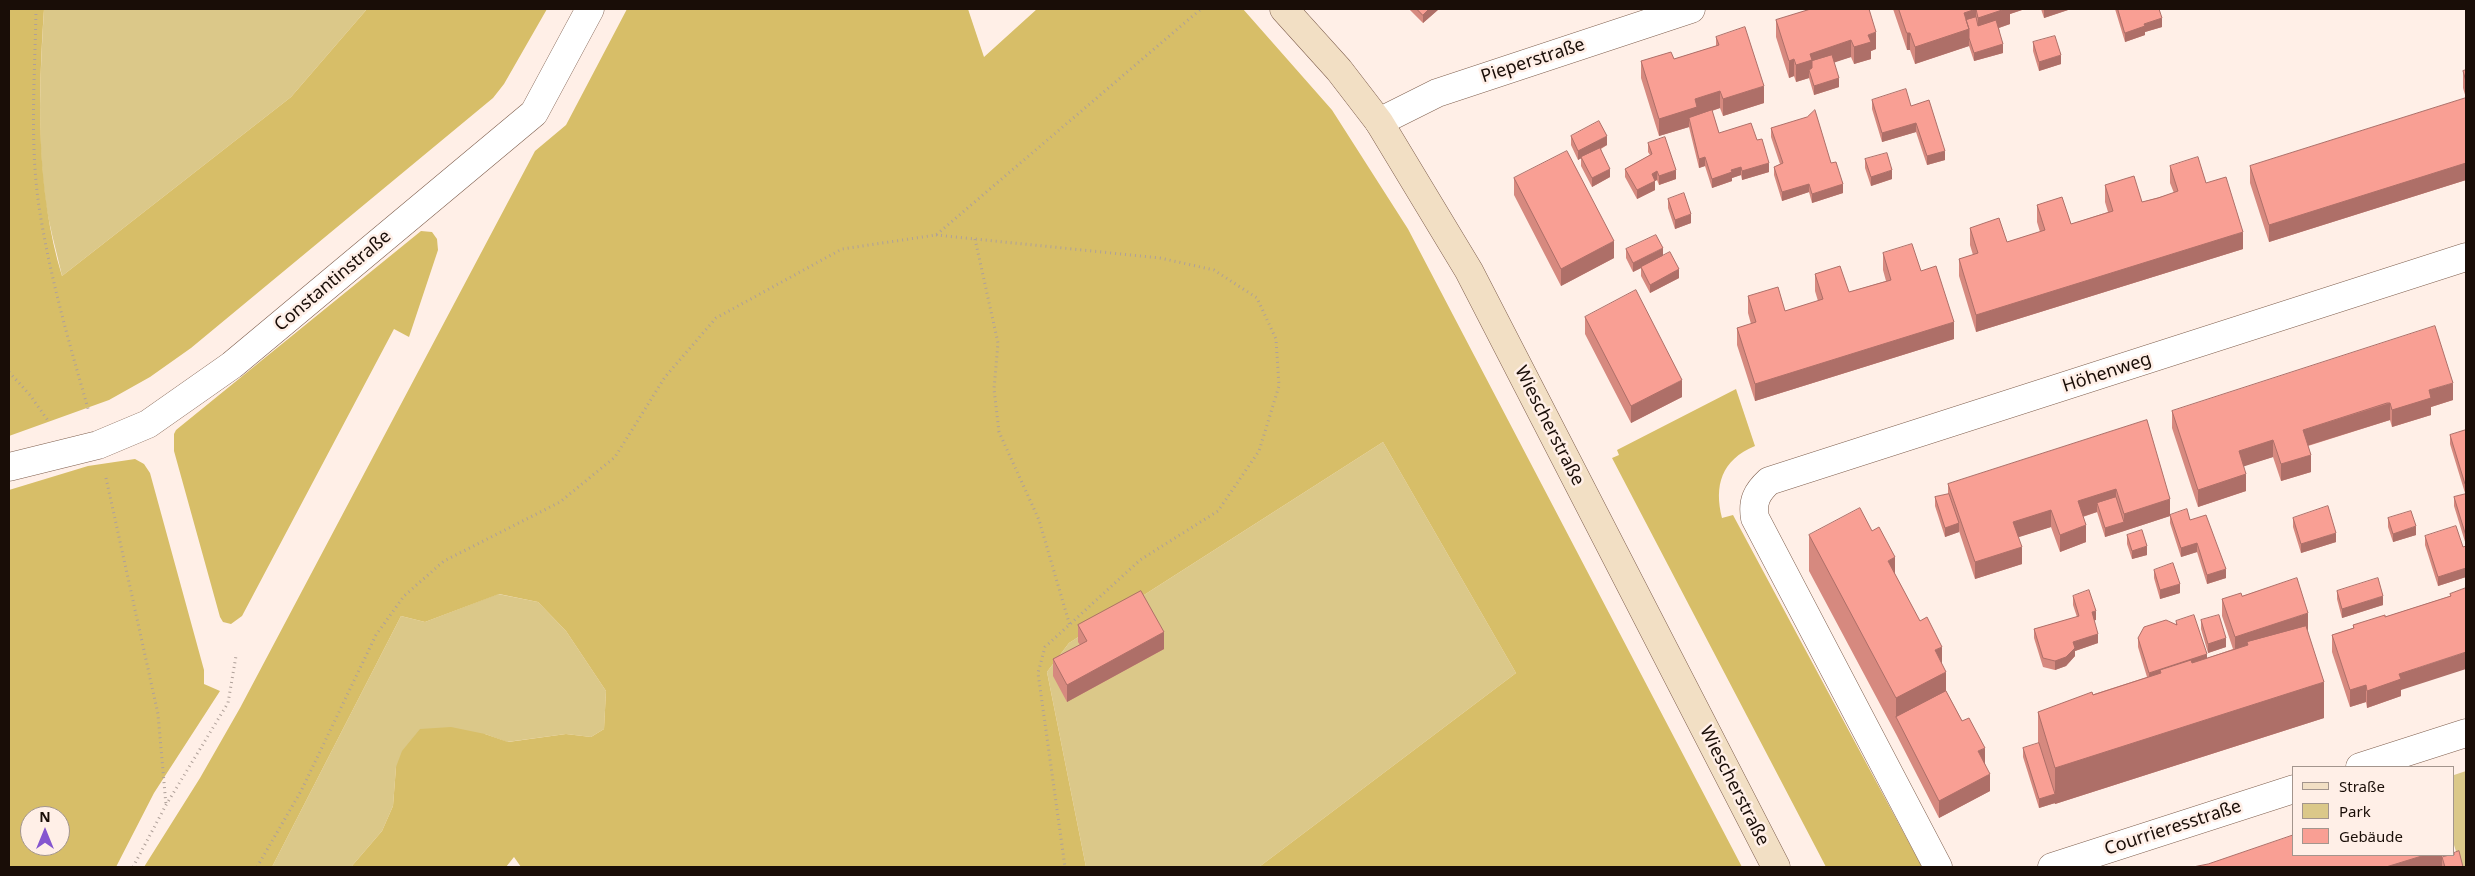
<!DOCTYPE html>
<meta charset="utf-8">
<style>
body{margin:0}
#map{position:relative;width:2475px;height:876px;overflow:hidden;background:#ffefe7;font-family:"Noto Sans",sans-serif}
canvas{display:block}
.frame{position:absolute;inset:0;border:10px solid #190d07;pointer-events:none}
.legend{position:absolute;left:2292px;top:766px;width:162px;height:90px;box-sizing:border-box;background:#ffefe7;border:1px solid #a3958d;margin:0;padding:6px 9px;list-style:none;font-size:15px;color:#190d07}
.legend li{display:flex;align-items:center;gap:10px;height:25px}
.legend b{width:25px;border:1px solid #a3958d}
.north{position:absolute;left:20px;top:806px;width:50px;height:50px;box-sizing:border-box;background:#ffefe7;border:1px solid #a3958d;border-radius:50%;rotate:0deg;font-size:14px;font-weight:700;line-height:20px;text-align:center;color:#190d07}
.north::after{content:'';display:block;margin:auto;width:18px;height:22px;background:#8556cf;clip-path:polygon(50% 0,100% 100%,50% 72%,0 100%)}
</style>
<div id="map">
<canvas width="2475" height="876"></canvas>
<div class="frame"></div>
<ul class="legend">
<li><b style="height:6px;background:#f2dfc4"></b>Straße</li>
<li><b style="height:14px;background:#dbc889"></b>Park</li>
<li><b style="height:14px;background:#f99f94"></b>Gebäude</li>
</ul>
<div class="north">N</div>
</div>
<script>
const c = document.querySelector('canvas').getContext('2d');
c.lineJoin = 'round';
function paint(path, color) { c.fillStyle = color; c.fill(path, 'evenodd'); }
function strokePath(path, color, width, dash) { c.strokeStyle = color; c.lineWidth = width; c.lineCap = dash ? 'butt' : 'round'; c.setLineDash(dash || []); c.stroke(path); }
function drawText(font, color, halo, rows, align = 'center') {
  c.font = font + ' "Noto Sans",sans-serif'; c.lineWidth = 5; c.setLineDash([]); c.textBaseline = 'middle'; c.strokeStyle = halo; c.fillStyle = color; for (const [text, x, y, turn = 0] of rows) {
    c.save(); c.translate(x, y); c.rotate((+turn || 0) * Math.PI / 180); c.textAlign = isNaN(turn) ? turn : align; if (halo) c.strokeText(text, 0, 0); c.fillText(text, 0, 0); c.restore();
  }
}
paint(new Path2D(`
 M 44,9 L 367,9 L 291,97 L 62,276 C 57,253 50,229 46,205 C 37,140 40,74 44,9 Z
 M 1383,442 L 1516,673 L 1259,867 L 1086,867 L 1047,672 L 1069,643 Z
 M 498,594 L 538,602 L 566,631 L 606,691 L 604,729 L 591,737 L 566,734 L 507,742 L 485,734 L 396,767 L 393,806 L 382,831 L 351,867 L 272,867 L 401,616 L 425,622 Z
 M 2466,771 L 2466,867 L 2461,867 L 2454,845 L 2454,775 Z`), '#dbc889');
paint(new Path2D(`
 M 9,9 L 44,9 C 38,97 36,190 62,276 L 291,97 L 367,9 L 547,9 L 504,84 L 493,98 L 191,348 L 150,377 L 109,400 L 9,436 Z
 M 627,9 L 968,9 L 984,57 L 1037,9 L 1243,9 L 1332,110 L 1408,229 L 1742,867 L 1259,867 L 1516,673 L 1383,442 L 1069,643 L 1047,672 L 1086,867 L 521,867 L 514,857 L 506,867 L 351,867 L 382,831 L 393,806 L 396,767 L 402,751 L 420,729 L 451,727 L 485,734 L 508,742 L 566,734 L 591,737 L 604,729 L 606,691 L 566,631 L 538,602 L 499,594 L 425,622 L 401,616 L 272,867 L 144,867 L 200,778 L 240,708 L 535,151 L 566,125 Z
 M 421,231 L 432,232 L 437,239 L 438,250 L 409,337 L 394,329 L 242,616 L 231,624 L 223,622 L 220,617 L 174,451 L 174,434 L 176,430 Z
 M 1736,389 L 1755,446 C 1721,460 1714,486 1722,518 L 1733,515 L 1922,867 L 1826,867 L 1612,458 L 1619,455 L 1617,450 Z
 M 135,459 L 144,464 L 150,473 L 204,670 L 204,684 L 220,691 L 154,793 L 116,867 L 9,867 L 9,490 L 88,466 ZM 30,816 L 60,816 L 60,846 L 30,846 Z`), '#d7be68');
const street = new Path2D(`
 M 1379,122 L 1437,93 L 1691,9
 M 9,467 L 98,445 L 148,424 L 232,365 L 534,113 L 590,9
 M 2360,767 L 2466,733
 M 1938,867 L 1755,518 C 1752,501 1757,492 1769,481 L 2466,257
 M 2052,867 L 2294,789`);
const secondary = new Path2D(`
 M 1284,9 L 1339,70 L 1379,122 L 1469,271 L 1776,867`);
strokePath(street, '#7f5f4e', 29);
strokePath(secondary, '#7f5f4e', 29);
strokePath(new Path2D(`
 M 36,9 C 35,77 29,146 40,213 C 51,281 70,346 89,412
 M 936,235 L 1160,258 L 1214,270 L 1257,298 L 1276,339 L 1279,386 L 1259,451 L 1218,511 L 1140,560 L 1045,647 L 1038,673 L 1065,867
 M 975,239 L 998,343 L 994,389 L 999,432 L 1039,520 L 1070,626
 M 9,372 L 30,395 L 49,422
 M 106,478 L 158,714 L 166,805
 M 133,867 L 166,805 L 228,703 L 236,656
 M 257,867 L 301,791 L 376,635 L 404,596 L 444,561 L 560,502 L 615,457 L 665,377 L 716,318 L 842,249 L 936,235 L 1201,9`), '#afa099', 3, [1, 4]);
strokePath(street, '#fff', 28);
strokePath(secondary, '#f2dfc4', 28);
paint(new Path2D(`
 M 1409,9 L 1439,9 L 1423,23 Z
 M 1811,9 L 1876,49 L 1871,51 L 1871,59 L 1854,64 L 1851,57 L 1834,62 L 1839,87 L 1814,95 L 1809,78 L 1796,82 L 1794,76 L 1789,78 L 1776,37 L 1776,20 Z
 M 1893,9 L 2022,9 L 2022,10 L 2010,14 L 2010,24 L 1999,28 L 2003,53 L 1974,61 L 1969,46 L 1915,64 L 1910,50 L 1907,50 Z
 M 2041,9 L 2071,9 L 2044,18 Z
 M 2115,9 L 2159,9 L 2162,27 L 2145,32 L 2145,35 L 2125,42 Z
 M 1716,37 L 1764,103 L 1723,116 L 1720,108 L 1712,111 L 1719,133 L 1757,140 L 1769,172 L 1742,180 L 1741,175 L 1732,178 L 1732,181 L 1712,188 L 1705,166 L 1699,168 L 1689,127 L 1659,136 L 1641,78 L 1641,61 L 1674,59 L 1716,46 Z
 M 2033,42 L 2061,64 L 2039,71 L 2033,51 Z
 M 2466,70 L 2466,180 L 2269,242 L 2250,183 L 2250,166 L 2466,98 L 2463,88 L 2463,71 Z
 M 1872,100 L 1911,106 L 1945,160 L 1927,165 L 1916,132 L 1882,142 L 1872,109 Z
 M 1771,128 L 1831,163 L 1843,193 L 1812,203 L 1809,192 L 1782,201 L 1774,175 L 1774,167 L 1780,164 L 1771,137 Z
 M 1571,136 L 1607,145 L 1601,149 L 1610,177 L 1592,187 L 1581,166 L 1581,158 L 1578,160 L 1571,145 Z
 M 1648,143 L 1676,179 L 1659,185 L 1657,180 L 1655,181 L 1655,190 L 1637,199 L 1625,177 L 1625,169 L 1650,155 L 1648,152 Z
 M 1865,159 L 1892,179 L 1871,186 L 1865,168 Z
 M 2170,166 L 2206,183 L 2243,249 L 1976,332 L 1959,276 L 1959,259 L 1973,255 L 1970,245 L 1970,228 L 2007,242 L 2040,232 L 2037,222 L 2037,205 L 2071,224 L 2108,212 L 2105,202 L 2105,185 L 2142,202 L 2174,193 L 2170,183 Z
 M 1514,178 L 1614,258 L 1561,286 L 1514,195 Z
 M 1668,199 L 1691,223 L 1675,229 L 1668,208 Z
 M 1626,249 L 1663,256 L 1679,278 L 1650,293 L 1641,276 L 1641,268 L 1633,272 L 1626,258 Z
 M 1883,253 L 1921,271 L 1954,339 L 1755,401 L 1737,345 L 1737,328 L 1751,324 L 1748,313 L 1748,296 L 1785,311 L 1818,301 L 1815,291 L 1815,274 L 1849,292 L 1886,281 L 1883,270 Z
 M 2466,316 L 2466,339 L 2465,334 L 2465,317 Z
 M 1585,317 L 1682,397 L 1631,423 L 1585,334 Z
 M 2453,400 L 2431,407 L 2431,415 L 2392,427 L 2390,420 L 2308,446 L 2311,472 L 2281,481 L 2273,457 L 2243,466 L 2246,491 L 2198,507 L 2172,428 L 2172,411 Z
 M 2147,420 L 2170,515 L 2190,520 L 2226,578 L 2207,584 L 2197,552 L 2181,557 L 2170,523 L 2170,516 L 2124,531 L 2105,537 L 2097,512 L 2083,517 L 2086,542 L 2060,552 L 2051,527 L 2018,537 L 2022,564 L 1975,579 L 1959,531 L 1959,532 L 1945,537 L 1935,506 L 1935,497 L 1948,494 L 1948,484 Z
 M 2466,430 L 2466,492 L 2465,493 L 2450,444 L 2450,435 Z
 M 2466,494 L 2466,545 L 2454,506 L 2454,497 Z
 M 2293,518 L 2336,542 L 2301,553 L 2293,527 Z
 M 2388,518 L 2416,535 L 2393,542 L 2388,527 Z
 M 1809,535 L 1895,574 L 1942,664 L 1946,691 L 1985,763 L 1990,791 L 1939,818 L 1896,734 L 1809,571 Z
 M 2127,535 L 2147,555 L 2132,559 L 2127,544 Z
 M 2425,536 L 2463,547 L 2466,546 L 2466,577 L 2438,586 L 2425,545 Z
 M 2154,570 L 2180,593 L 2160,599 L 2154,578 Z
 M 2466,588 L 2401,690 L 2401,696 L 2367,708 L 2366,702 L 2350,707 L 2332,652 L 2332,635 L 2353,628 L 2353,625 L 2385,617 L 2450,596 L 2450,594 Z
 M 2337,591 L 2383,605 L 2342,618 L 2337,599 Z
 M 2073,596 L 2096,620 L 2094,620 L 2098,643 L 2075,651 L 2075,656 L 2066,666 L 2055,670 L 2043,667 L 2034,638 L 2034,629 L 2077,617 L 2073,605 Z
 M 2242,596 L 2308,630 L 2307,630 L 2324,718 L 2055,804 L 2055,803 L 2039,808 L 2023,757 L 2023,748 L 2038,744 L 2038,712 L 2147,677 L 2138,647 L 2138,638 L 2176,624 L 2176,621 L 2207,658 L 2233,649 L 2222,616 L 2222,599 Z
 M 2201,620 L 2226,647 L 2208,653 L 2201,629 Z
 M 1078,625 L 1164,649 L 1067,702 L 1053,676 L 1053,659 L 1080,645 L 1078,642 Z
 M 2442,855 L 2442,857 L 2463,867 L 2443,867 L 2442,866 L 2439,867 L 2193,867 Z`), '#d6897f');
paint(new Path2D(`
 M 1429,9 L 1439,9 L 1423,23 L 1423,15 Z
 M 1976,9 L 1976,26 L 1966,29 L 1964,13 Z
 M 2005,9 L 2022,9 L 2022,10 L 2010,14 L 2010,24 L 1978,35 L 1978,18 Z
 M 2044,9 L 2071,9 L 2044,18 Z
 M 2162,18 L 2162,27 L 2145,32 L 2145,35 L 2125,42 L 2125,33 L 2144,24 Z
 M 1969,29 L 1969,46 L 1915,64 L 1915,47 Z
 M 1876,32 L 1876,49 L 1871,51 L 1871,59 L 1854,64 L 1854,47 L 1868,35 Z
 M 1907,33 L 1910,33 L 1910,50 L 1907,50 Z
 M 1851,40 L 1851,57 L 1812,70 L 1809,70 L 1809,78 L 1796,82 L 1796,65 L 1810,54 Z
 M 2003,44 L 2003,53 L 1974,61 L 1974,53 Z
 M 2061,55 L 2061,64 L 2039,71 L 2039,62 Z
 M 1794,59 L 1794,76 L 1789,78 L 1789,61 Z
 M 1839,78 L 1839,87 L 1814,95 L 1814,86 Z
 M 1764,86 L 1764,103 L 1723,116 L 1723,99 Z
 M 1720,91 L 1720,108 L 1689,118 L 1689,127 L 1659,136 L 1659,119 L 1695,99 Z
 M 1916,123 L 1916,132 L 1882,142 L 1882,133 Z
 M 1607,136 L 1607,145 L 1578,160 L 1578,151 Z
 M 1945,151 L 1945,160 L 1927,165 L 1927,156 Z
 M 1705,157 L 1705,166 L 1699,168 L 1699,159 Z
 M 1769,163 L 1769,172 L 1742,180 L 1742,171 Z
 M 2466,163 L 2466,180 L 2269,242 L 2269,225 Z
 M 1741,167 L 1741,175 L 1732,178 L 1732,181 L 1712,188 L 1712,179 L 1731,170 Z
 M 1610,169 L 1610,177 L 1592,187 L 1592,178 Z
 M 1676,170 L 1676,179 L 1659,185 L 1659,176 Z
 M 1892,170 L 1892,179 L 1871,186 L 1871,177 Z
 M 1657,171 L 1657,180 L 1655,181 L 1655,190 L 1637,199 L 1637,190 L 1652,174 Z
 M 1809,184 L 1809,192 L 1782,201 L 1782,192 Z
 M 1843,184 L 1843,193 L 1812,203 L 1812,194 Z
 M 1691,214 L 1691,223 L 1675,229 L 1675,220 Z
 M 2243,232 L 2243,249 L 1976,332 L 1976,315 Z
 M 1614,241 L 1614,258 L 1561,286 L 1561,269 Z
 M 1663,248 L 1663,257 L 1633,272 L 1633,263 Z
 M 1679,269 L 1679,278 L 1650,293 L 1650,285 Z
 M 1954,322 L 1954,339 L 1755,401 L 1755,384 Z
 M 1682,380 L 1682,397 L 1631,423 L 1631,406 Z
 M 2453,383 L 2453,400 L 2431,407 L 2431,415 L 2392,427 L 2392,410 L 2429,390 Z
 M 2390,403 L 2390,420 L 2303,447 L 2303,430 Z
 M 2273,440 L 2273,457 L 2239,468 L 2239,451 Z
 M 2311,455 L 2311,472 L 2281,481 L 2281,464 Z
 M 2246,474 L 2246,491 L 2198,507 L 2198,490 Z
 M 2116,489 L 2116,506 L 2097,503 L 2097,512 L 2078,518 L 2078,501 Z
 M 2170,499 L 2170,516 L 2124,531 L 2124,514 Z
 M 2051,510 L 2051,527 L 2013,539 L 2013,522 Z
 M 2124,522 L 2124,531 L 2105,537 L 2105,528 Z
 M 1959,523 L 1959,532 L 1945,537 L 1945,528 Z
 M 2086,525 L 2086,542 L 2060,552 L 2060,535 Z
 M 2416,526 L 2416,535 L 2393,542 L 2393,534 Z
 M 2336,533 L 2336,542 L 2301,553 L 2301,544 Z
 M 2197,543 L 2197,552 L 2181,557 L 2181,548 Z
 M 2147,546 L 2147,555 L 2132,559 L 2132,551 Z
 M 2022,547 L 2022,564 L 1975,579 L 1975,562 Z
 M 1895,557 L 1895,594 L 1888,561 Z
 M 2466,568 L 2466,577 L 2438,586 L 2438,577 Z
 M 2226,569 L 2226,578 L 2207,584 L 2207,575 Z
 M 2180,584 L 2180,593 L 2160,599 L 2160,590 Z
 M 2383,596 L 2383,605 L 2342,618 L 2342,609 Z
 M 2096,611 L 2096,620 L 2092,621 L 2092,612 Z
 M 2308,613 L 2308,630 L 2248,649 L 2247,642 L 2247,650 L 2235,654 L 2235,637 Z
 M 1164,632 L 1164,649 L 1067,702 L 1067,685 Z
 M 2098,634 L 2098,643 L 2075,651 L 2075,656 L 2066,666 L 2055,670 L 2055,661 L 2073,642 Z
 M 2226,638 L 2226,647 L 2208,653 L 2208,644 Z
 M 1942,647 L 1942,674 L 1946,672 L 1946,708 L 1896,717 L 1896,698 L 1935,650 Z
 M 2466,652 L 2466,669 L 2401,690 L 2401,696 L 2367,708 L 2367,691 L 2399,674 Z
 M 2207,654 L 2207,663 L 2161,673 L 2160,670 L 2160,678 L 2149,682 L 2149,673 Z
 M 2324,682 L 2324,718 L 2055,804 L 2055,768 Z
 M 2366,685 L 2366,702 L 2350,707 L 2350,690 Z
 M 1985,748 L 1985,765 L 1978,751 Z
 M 1990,774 L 1990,791 L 1939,818 L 1939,801 Z
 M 2055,794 L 2055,803 L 2039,808 L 2039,799 Z
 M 2425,855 L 2442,855 L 2442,866 L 2439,867 L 2386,867 Z`), '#ae6f68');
const building = new Path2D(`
 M 1417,9 L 1429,9 L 1423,15 Z
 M 1811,9 L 1869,9 L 1876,32 L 1868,35 L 1871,42 L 1854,47 L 1851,40 L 1810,54 L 1812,60 L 1796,65 L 1794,59 L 1789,61 L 1776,20 Z
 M 1899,9 L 2005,9 L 1978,18 L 1976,9 L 1964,13 L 1969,29 L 1915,47 L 1910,33 L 1907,33 Z
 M 2118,9 L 2159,9 L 2162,18 L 2144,24 L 2145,26 L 2125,33 Z
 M 1976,17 L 1978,26 L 1996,20 L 2003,44 L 1974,53 L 1969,38 L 1969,29 L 1966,20 Z
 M 1745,27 L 1764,86 L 1723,99 L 1720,91 L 1695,99 L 1697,107 L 1659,119 L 1641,61 L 1671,52 L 1674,59 L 1719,45 L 1716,37 Z
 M 2055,36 L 2061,55 L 2039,62 L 2033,42 Z
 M 1832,55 L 1839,78 L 1814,86 L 1809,70 L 1812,68 L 1812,61 Z
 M 2466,70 L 2466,81 L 2463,71 Z
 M 1906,89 L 1911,106 L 1929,100 L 1945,151 L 1927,156 L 1916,123 L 1882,133 L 1872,100 Z
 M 2466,98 L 2466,163 L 2269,225 L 2250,166 Z
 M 1712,110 L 1719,133 L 1751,123 L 1757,140 L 1762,139 L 1769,163 L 1742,171 L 1741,167 L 1731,170 L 1732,172 L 1712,179 L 1705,157 L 1699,159 L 1689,118 Z
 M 1815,110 L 1831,163 L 1836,162 L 1843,184 L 1812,194 L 1809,184 L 1782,192 L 1774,167 L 1783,163 L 1771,128 L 1807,117 Z
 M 1599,121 L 1607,136 L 1578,151 L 1571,136 Z
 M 1665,137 L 1676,170 L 1659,176 L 1657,171 L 1652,174 L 1655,181 L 1637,190 L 1625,169 L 1652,154 L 1648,143 Z
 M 1600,148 L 1610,169 L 1592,178 L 1581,157 Z
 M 1567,151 L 1614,241 L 1561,269 L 1514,178 Z
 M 1887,153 L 1892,170 L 1871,177 L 1865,159 Z
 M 2198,157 L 2206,183 L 2226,177 L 2243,232 L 1976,315 L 1959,259 L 1978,253 L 1970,228 L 1999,218 L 2007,242 L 2045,230 L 2037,205 L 2062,197 L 2071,224 L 2113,211 L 2105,185 L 2134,176 L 2142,202 L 2158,198 L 2178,191 L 2170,166 Z
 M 1684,193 L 1691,214 L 1675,220 L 1668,199 Z
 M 1656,235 L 1663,248 L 1633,263 L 1626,249 Z
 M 1912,244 L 1921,271 L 1936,266 L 1954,322 L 1755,384 L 1737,328 L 1756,322 L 1748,296 L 1778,287 L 1785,311 L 1823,299 L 1815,274 L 1840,266 L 1849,292 L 1891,280 L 1883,253 Z
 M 1670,252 L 1679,269 L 1650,285 L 1641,267 Z
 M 1636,290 L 1682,380 L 1631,406 L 1585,317 Z
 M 2435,326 L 2453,383 L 2429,390 L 2431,398 L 2392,410 L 2390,403 L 2387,403 L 2303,430 L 2311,455 L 2281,464 L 2273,440 L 2239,451 L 2246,474 L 2198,490 L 2172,411 Z
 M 2147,420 L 2170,499 L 2124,514 L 2116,489 L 2078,501 L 2086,525 L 2060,535 L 2051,510 L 2013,522 L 2022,547 L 1975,562 L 1948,484 Z
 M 2466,430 L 2466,483 L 2465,484 L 2450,435 Z
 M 1949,494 L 1959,523 L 1945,528 L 1935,497 Z
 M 2466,494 L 2466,536 L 2454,497 Z
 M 2116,497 L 2124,522 L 2105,528 L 2097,503 Z
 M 2328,506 L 2336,533 L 2301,544 L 2293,518 Z
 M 1860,508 L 1872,531 L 1879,527 L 1895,557 L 1888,561 L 1920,621 L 1927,617 L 1942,647 L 1935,650 L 1946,672 L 1896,698 L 1809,535 Z
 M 2187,509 L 2190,520 L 2206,515 L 2226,569 L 2207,575 L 2197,543 L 2181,548 L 2170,515 Z
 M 2411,511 L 2416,526 L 2393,534 L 2388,518 Z
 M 2456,526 L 2463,547 L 2466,546 L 2466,568 L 2438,577 L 2425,536 Z
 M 2142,530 L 2147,546 L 2132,551 L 2127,535 Z
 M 2173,563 L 2180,584 L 2160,590 L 2154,570 Z
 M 2297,578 L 2308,613 L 2235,637 L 2222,599 L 2241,593 L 2242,596 Z
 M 2378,578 L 2383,596 L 2342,609 L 2337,591 Z
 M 2466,588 L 2466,652 L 2399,674 L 2401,679 L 2367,691 L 2366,685 L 2350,690 L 2332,635 L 2354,628 L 2353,625 L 2385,615 L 2385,617 L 2451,596 L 2450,594 Z
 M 2089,590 L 2096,611 L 2092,612 L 2098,634 L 2073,642 L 2075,648 L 2066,657 L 2055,661 L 2043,658 L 2034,629 L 2079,616 L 2073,596 Z
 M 1141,591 L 1164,632 L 1067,685 L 1053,659 L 1087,641 L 1078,625 Z
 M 2194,615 L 2207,654 L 2149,673 L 2138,638 L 2144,627 L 2166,620 L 2177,625 L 2176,621 Z
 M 2219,615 L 2226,638 L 2208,644 L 2201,620 Z
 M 2306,626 L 2324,682 L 2055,768 L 2038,712 L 2092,692 L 2093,695 L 2161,673 L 2160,670 L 2191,660 L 2192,663 L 2248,645 L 2247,642 Z
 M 1946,691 L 1962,721 L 1969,718 L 1985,748 L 1978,751 L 1990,774 L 1939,801 L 1896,717 Z
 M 2039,743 L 2055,794 L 2039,799 L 2023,748 Z
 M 2294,835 L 2294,855 L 2425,855 L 2386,867 L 2193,867 L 2208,864 Z
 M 2459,851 L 2463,867 L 2445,867 L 2442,857 L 2449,855 L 2454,855 L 2454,853 Z`);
paint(building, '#f99f94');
strokePath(building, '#ae6f68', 1);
drawText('18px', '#190d07', '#ffefe7', [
 ["Pieperstraße",1533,61,-18],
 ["Constantinstraße",333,281,-40],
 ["Höhenweg",2107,373,-18],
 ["Wiescherstraße",1549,426,63],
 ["Wiescherstraße",1734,786,63],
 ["Courrieresstraße",2173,828,-18]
]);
</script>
